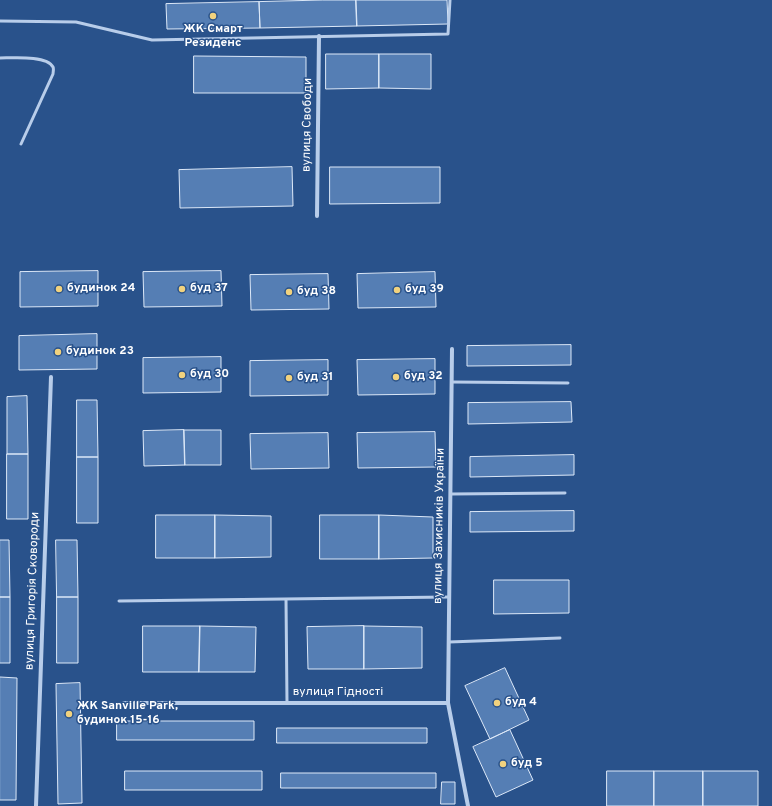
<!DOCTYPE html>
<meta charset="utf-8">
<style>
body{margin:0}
canvas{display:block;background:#29528b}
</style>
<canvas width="772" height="806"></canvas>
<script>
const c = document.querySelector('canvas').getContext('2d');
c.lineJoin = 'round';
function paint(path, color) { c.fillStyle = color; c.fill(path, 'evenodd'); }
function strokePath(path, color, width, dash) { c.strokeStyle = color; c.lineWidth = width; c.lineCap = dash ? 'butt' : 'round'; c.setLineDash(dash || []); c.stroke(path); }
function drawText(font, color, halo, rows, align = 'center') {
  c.font = font + ' Overpass,sans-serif'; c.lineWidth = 3; c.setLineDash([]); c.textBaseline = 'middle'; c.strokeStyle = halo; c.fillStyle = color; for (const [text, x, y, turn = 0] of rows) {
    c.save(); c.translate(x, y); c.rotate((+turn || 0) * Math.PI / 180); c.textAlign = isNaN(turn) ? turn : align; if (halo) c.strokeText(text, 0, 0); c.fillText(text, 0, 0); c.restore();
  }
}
const building = new Path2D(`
 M 323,0 L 356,0 L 357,26 L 260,28 L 259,2 Z
 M 356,0 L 447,0 L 448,24 L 357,26 Z
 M 259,2 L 260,28 L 167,29 L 166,4 Z
 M 326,54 L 379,54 L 379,88 L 326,89 Z
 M 379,54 L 431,54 L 431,89 L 379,88 Z
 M 194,56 L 306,57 L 306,93 L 194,93 Z
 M 292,167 L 293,206 L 180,208 L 179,170 Z
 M 330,167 L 440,167 L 440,203 L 330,204 Z
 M 98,271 L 98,306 L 20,307 L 20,272 Z
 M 221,271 L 222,306 L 144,307 L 143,272 Z
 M 435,272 L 436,307 L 358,308 L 357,274 Z
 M 328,274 L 329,309 L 251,310 L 250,275 Z
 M 97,334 L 97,369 L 19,370 L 19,336 Z
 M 571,345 L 571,365 L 467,366 L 467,346 Z
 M 221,357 L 221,392 L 143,393 L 143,358 Z
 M 435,359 L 435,394 L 358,395 L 357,360 Z
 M 328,360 L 328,395 L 250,396 L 250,361 Z
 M 27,396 L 28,454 L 7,454 L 7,397 Z
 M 77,400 L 97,400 L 98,457 L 77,457 Z
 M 571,402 L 572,422 L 468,424 L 468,403 Z
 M 184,430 L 185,465 L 144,466 L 143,431 Z
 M 184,430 L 221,430 L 221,465 L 185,465 Z
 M 435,432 L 436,467 L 358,468 L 357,433 Z
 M 328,433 L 329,468 L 251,469 L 250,434 Z
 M 7,454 L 28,454 L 28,519 L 7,519 Z
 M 574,455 L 574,475 L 470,477 L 470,457 Z
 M 77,457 L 98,457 L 98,523 L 77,523 Z
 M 574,511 L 574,531 L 470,532 L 470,512 Z
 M 156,515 L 215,515 L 215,558 L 156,558 Z
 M 215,515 L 271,516 L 271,557 L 215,558 Z
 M 320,515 L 379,515 L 379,559 L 320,559 Z
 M 379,515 L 433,517 L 433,558 L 379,559 Z
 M 0,540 L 9,540 L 10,597 L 0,597 Z
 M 56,540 L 77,540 L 78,597 L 57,597 Z
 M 494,580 L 569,580 L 569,613 L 494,614 Z
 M 0,597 L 10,597 L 10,663 L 0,663 Z
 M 57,597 L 78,597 L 78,663 L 57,663 Z
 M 143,626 L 200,626 L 199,672 L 143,672 Z
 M 200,626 L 256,627 L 255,672 L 199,672 Z
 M 364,626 L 364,669 L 308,669 L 307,627 Z
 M 364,626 L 422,627 L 422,668 L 364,669 Z
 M 505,668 L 529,720 L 490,739 L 465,686 Z
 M 0,677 L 17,678 L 16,800 L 0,800 Z
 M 80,683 L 82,803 L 58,804 L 56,684 Z
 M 117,721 L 254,721 L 254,740 L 117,740 Z
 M 277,728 L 427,728 L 427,743 L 277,743 Z
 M 510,730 L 533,780 L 496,797 L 473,747 Z
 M 125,771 L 262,771 L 262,790 L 125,790 Z
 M 607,771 L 654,771 L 654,806 L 607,806 Z
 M 654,771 L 703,771 L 703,806 L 654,806 Z
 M 703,771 L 758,771 L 758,806 L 703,806 Z
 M 281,773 L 436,773 L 436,788 L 281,788 Z
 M 442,782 L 455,782 L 455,804 L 441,804 Z`);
paint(building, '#557eb4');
strokePath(building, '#dce8f8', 1);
strokePath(new Path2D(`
 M 0,21 L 76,22 L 152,40 L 448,34 L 450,0
 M 0,58 C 12,58 47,55 53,67 C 54,69 53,72 53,74 L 21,144
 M 452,382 L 568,383
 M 451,494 L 565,493
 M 286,599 L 287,703
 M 119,601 L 449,597
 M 449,642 L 560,638`), '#b8cdea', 3);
strokePath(new Path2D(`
 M 317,216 L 319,36
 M 124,703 L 448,703 L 468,806
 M 448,703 L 452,349
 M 36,806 L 51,377`), '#b8cdea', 4);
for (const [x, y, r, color] of [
 [213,16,4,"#f1d27e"],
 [59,289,4,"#f1d27e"],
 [182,289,4,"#f1d27e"],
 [397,290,4,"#f1d27e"],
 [289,292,4,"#f1d27e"],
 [58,352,4,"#f1d27e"],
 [182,375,4,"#f1d27e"],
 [396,377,4,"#f1d27e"],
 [289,378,4,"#f1d27e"],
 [497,703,4,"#f1d27e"],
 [69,714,4,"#f1d27e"],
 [503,764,4,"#f1d27e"]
]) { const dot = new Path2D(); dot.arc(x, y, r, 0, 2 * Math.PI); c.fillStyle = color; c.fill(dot); strokePath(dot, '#29528b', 1.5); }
drawText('bold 12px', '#fff', '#29528b', [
 ["ЖК Смарт",213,30,"center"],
 ["Резиденс",213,44,"center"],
 ["будинок 24",67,289],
 ["буд 37",190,289],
 ["буд 39",405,290],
 ["буд 38",297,292],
 ["будинок 23",66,352],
 ["буд 30",190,375],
 ["буд 32",404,377],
 ["буд 31",297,378],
 ["буд 4",505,703],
 ["ЖК Sanville Park,",77,707],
 ["будинок 15-16",77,721],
 ["буд 5",511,764]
], 'left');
drawText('12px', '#fff', '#29528b', [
 ["вулиця Свободи",308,125,-89],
 ["вулиця Захисників України",440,526,-89],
 ["вулиця Григорія Сковороди",33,591,-88],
 ["вулиця Гідності",338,693]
]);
</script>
